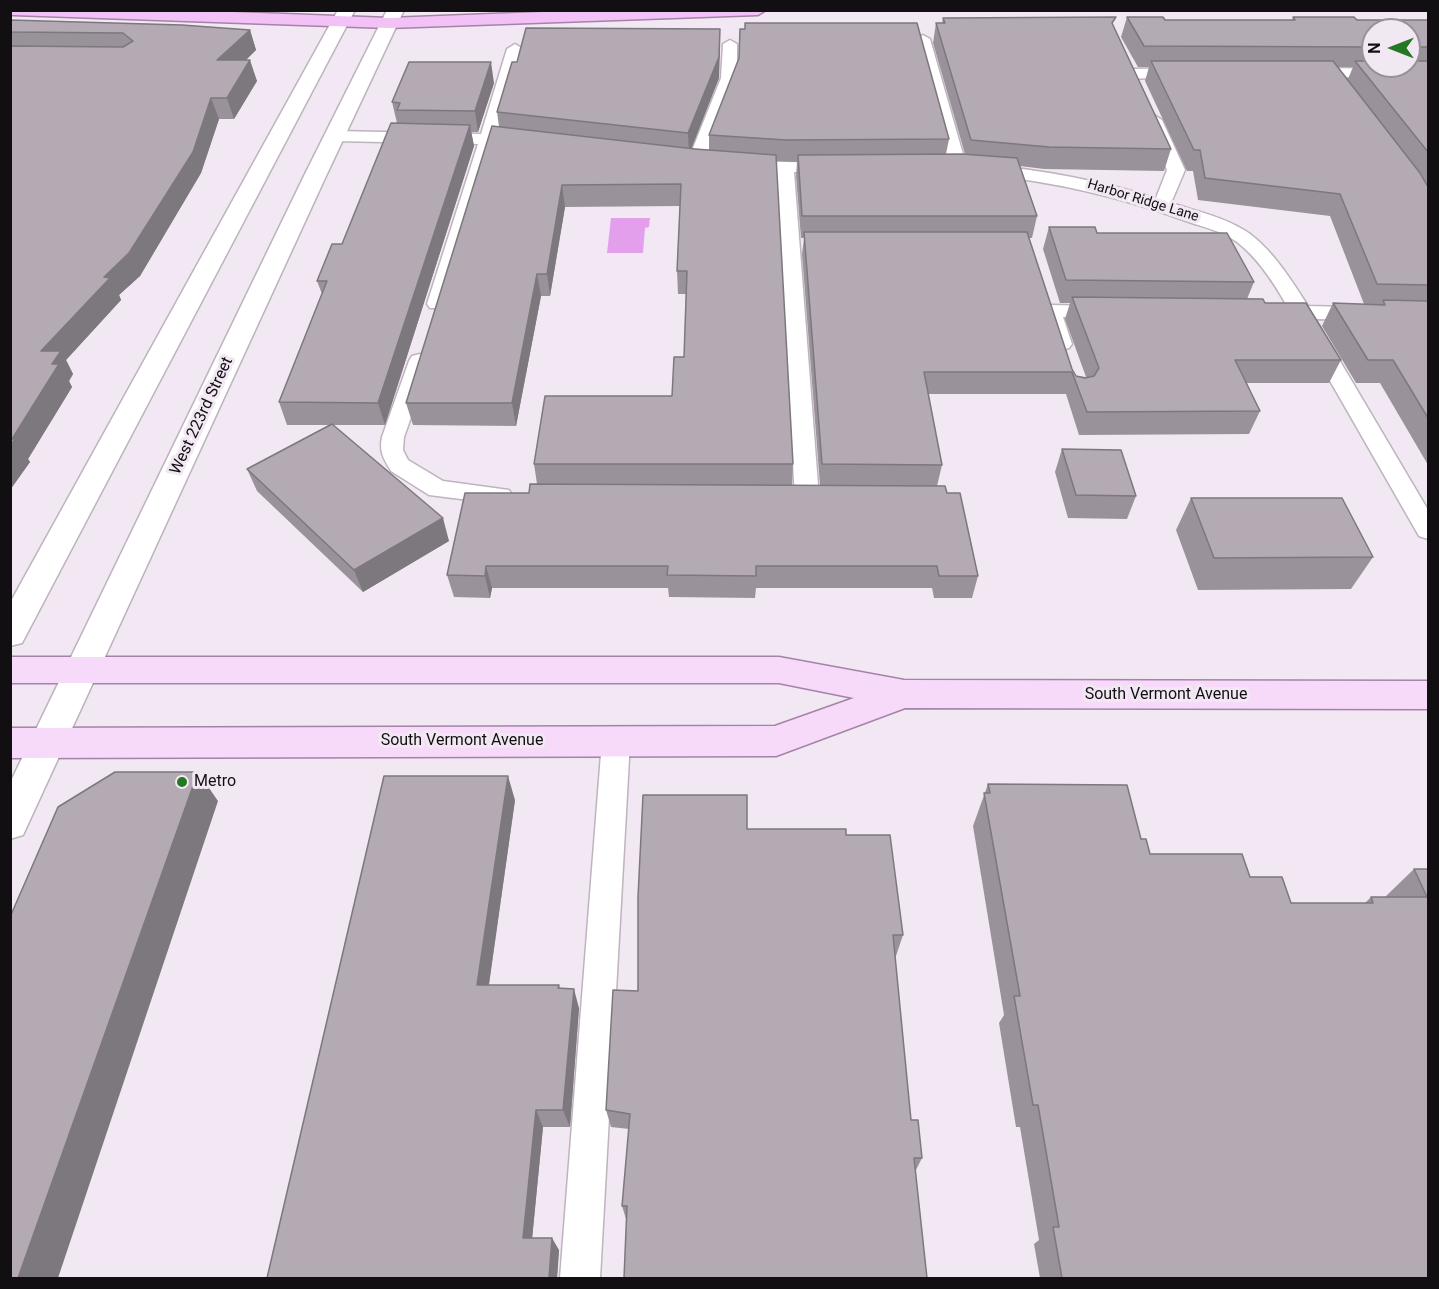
<!DOCTYPE html>
<style>
body{margin:0}
#map{position:relative;width:1439px;height:1289px;overflow:hidden;background:#f2e8f3;font-family:Roboto,sans-serif}
canvas{display:block}
.frame{position:absolute;inset:0;border:12px solid #120f12;pointer-events:none}
.north{position:absolute;left:1361px;top:18px;width:60px;height:60px;box-sizing:border-box;background:#f2e8f3;border:2px solid #989199;border-radius:50%;rotate:270deg;font-size:16px;font-weight:700;line-height:24px;text-align:center;color:#120f12}
.north::after{content:'';display:block;margin:auto;width:21px;height:27px;background:#257823;clip-path:polygon(50% 0,100% 100%,50% 72%,0 100%)}
</style>
<div id="map">
<canvas width="1439" height="1289"></canvas>
<div class="frame"></div>
<div class="north">N</div>
</div>
<script>
const c = document.querySelector('canvas').getContext('2d');
c.lineJoin = 'round';
function paint(path, color) { c.fillStyle = color; c.fill(path, 'evenodd'); }
function strokePath(path, color, width, dash) { c.strokeStyle = color; c.lineWidth = width; c.lineCap = dash ? 'butt' : 'round'; c.setLineDash(dash || []); c.stroke(path); }
function drawText(font, color, halo, rows, align = 'center') {
  c.font = font + ' Roboto,sans-serif'; c.lineWidth = 6; c.setLineDash([]); c.textBaseline = 'middle'; c.strokeStyle = halo; c.fillStyle = color; for (const [text, x, y, turn = 0] of rows) {
    c.save(); c.translate(x, y); c.rotate((+turn || 0) * Math.PI / 180); c.textAlign = isNaN(turn) ? turn : align; if (halo) c.strokeText(text, 0, 0); c.fillText(text, 0, 0); c.restore();
  }
}
paint(new Path2D(`
 M 611,218 L 650,218 L 649,227 L 645,228 L 643,253 L 607,253 Z`), '#e49fec');
const service = new Path2D(`
 M 923,35 L 930,39 L 967,168 L 964,172 L 952,172 L 949,168 L 916,39 Z
 M 730,40 L 737,44 L 737,78 L 705,163 L 702,167 L 690,167 L 687,163 L 721,78 L 723,44 Z
 M 515,44 L 523,49 L 497,135 L 530,139 L 532,143 L 530,147 L 494,145 L 447,304 L 444,308 L 430,308 L 427,304 L 478,144 L 335,141 L 327,136 L 335,131 L 481,134 L 507,49 Z
 M 1184,68 L 1192,73 L 1189,76 L 1131,79 L 1123,74 L 1131,69 Z
 M 1307,68 L 1428,69 L 1428,79 L 1302,76 L 1299,73 Z
 M 1154,115 L 1162,120 L 1185,170 L 1171,203 C 1196,211 1228,218 1250,234 C 1274,252 1292,281 1308,306 L 1428,309 L 1428,321 L 1315,319 L 1428,510 L 1428,539 L 1419,536 L 1294,318 L 1279,316 L 1276,312 L 1279,308 L 1287,306 C 1274,283 1258,258 1237,242 C 1222,231 1203,227 1186,221 C 1121,197 1056,182 987,175 L 981,174 L 978,170 L 981,166 L 987,165 C 1044,170 1100,181 1156,198 L 1167,170 L 1146,120 Z
 M 742,161 L 832,163 L 838,164 L 841,168 L 838,172 L 794,172 L 819,498 L 816,504 L 807,506 L 798,504 L 795,498 L 776,172 L 736,170 L 733,166 L 736,162 Z
 M 1050,305 L 1103,306 L 1110,308 L 1113,312 L 1110,316 L 1063,317 L 1072,344 L 1069,348 L 1062,350 L 1055,348 L 1052,344 L 1040,311 L 1043,307 Z
 M 420,354 L 428,356 L 431,361 L 404,437 L 403,450 L 408,460 L 443,481 L 509,490 L 513,496 L 509,502 L 501,504 L 429,495 L 391,471 C 383,458 379,451 382,437 L 409,361 L 412,356 Z
 M 616,729 L 626,732 L 630,741 L 600,1278 L 560,1278 L 602,741 L 606,732 Z`);
const secondary = new Path2D(`
 M 338,10 L 355,10 L 22,643 L 10,646 L 10,603 Z
 M 387,10 L 404,10 L 326,176 L 23,835 L 10,839 L 10,783 L 304,176 Z`);
const primary = new Path2D(`
 M 10,657 L 779,657 L 904,680 L 1428,681 L 1428,709 L 905,708 L 776,756 L 10,758 L 10,728 L 775,726 L 854,698 L 779,683 L 10,683 Z`);
const motorway = new Path2D(`
 M 10,10 L 180,10 L 389,18 L 594,10 L 766,10 L 758,15 L 389,28 L 13,15 L 10,15 Z`);
strokePath(service, '#bdb4be', 3);
strokePath(secondary, '#bdb4be', 3);
strokePath(primary, '#a483a7', 3);
strokePath(motorway, '#a483a7', 3);
paint(service, '#fff');
paint(secondary, '#fff');
paint(primary, '#f7dafa');
paint(motorway, '#f2c2f7');
paint(new Path2D(`
 M 1127,17 L 1165,20 L 1292,20 L 1293,17 L 1357,20 L 1428,20 L 1428,465 L 1380,383 L 1356,383 L 1322,326 L 1333,303 L 1364,304 L 1330,216 L 1198,200 L 1193,171 L 1187,171 L 1145,81 L 1149,67 L 1138,67 L 1121,37 ZM 1373,30 L 1409,30 L 1409,66 L 1373,66 ZM 1338,67 L 1353,67 L 1348,79 Z
 M 943,18 L 1113,26 L 1171,149 L 1164,171 L 1044,169 L 1020,166 L 1037,216 L 1032,238 L 1028,238 L 1072,369 L 1076,376 L 1086,377 L 1065,319 L 1070,303 L 1060,303 L 1043,249 L 1049,227 L 1097,233 L 1254,282 L 1247,299 L 1265,303 L 1341,360 L 1329,383 L 1246,383 L 1260,411 L 1249,434 L 1079,435 L 1066,394 L 928,394 L 942,465 L 937,486 L 947,493 L 978,576 L 972,598 L 934,598 L 932,588 L 756,588 L 755,598 L 669,597 L 668,588 L 492,588 L 490,598 L 454,597 L 447,575 L 537,484 L 534,464 L 672,396 L 684,357 L 686,294 L 678,294 L 677,271 L 680,206 L 565,207 L 550,296 L 541,296 L 516,426 L 413,425 L 406,403 L 499,127 L 497,112 L 720,49 L 719,78 L 691,148 L 709,150 L 709,135 L 949,139 L 946,154 L 965,154 L 933,43 L 936,23 L 942,23 ZM 776,161 L 797,162 L 796,176 L 801,238 L 804,238 L 802,254 L 820,485 L 792,485 L 793,464 Z
 M 10,20 L 250,30 L 256,50 L 246,60 L 257,81 L 234,119 L 219,119 L 201,173 L 140,276 L 119,295 L 121,300 L 66,360 L 73,374 L 69,381 L 72,387 L 28,459 L 30,462 L 10,490 Z
 M 494,83 L 478,132 L 471,132 L 474,146 L 385,425 L 333,425 L 449,541 L 363,592 L 257,491 L 247,469 L 329,425 L 287,425 L 279,402 L 322,294 L 317,281 L 342,244 L 397,123 L 392,102 Z
 M 1062,449 L 1136,496 L 1127,519 L 1068,518 L 1055,472 Z
 M 1191,498 L 1373,557 L 1351,589 L 1198,590 L 1176,530 Z
 M 988,784 L 1141,839 L 1150,854 L 1250,877 L 1291,903 L 1365,903 L 1371,897 L 1385,897 L 1414,869 L 1428,869 L 1428,1278 L 1040,1278 L 1034,1244 L 1039,1240 L 1020,1127 L 1016,1127 L 999,1023 L 1004,1015 L 973,826 Z
 M 515,800 L 489,985 L 559,985 L 560,988 L 579,1008 L 570,1127 L 543,1127 L 532,1238 L 559,1250 L 557,1278 L 267,1278 Z
 M 747,829 L 846,835 L 903,935 L 896,956 L 895,956 L 911,1120 L 922,1158 L 916,1170 L 626,1219 L 622,1206 L 629,1129 L 611,1127 L 606,1110 L 638,991 Z`), '#9a929b');
paint(new Path2D(`
 M 720,29 L 719,78 L 689,155 L 688,133 Z
 M 250,30 L 256,50 L 224,81 L 217,60 Z
 M 250,60 L 257,81 L 234,119 L 227,98 Z
 M 491,62 L 494,83 L 478,132 L 475,111 Z
 M 211,98 L 219,119 L 201,173 L 140,276 L 119,295 L 121,300 L 66,360 L 73,374 L 69,381 L 72,387 L 28,459 L 30,462 L 10,490 L 10,446 L 12,439 L 41,351 L 104,277 Z
 M 470,125 L 474,146 L 385,425 L 378,403 Z
 M 562,185 L 565,207 L 550,296 L 547,274 Z
 M 537,274 L 541,296 L 516,426 L 512,403 Z
 M 443,518 L 449,541 L 363,592 L 354,570 Z
 M 486,566 L 492,588 L 490,598 L 485,576 Z
 M 198,772 L 218,801 L 58,1278 L 18,1278 Z
 M 508,776 L 515,800 L 486,1004 L 477,985 Z
 M 574,989 L 579,1008 L 570,1127 L 563,1110 Z
 M 536,1110 L 543,1127 L 531,1250 L 523,1238 Z
 M 552,1238 L 559,1250 L 557,1278 L 549,1278 Z`), '#7d777e');
const building = new Path2D(`
 M 1116,17 L 1112,23 L 1171,149 L 1049,147 L 971,140 L 936,23 L 945,23 L 943,18 Z
 M 1127,17 L 1163,17 L 1165,20 L 1295,20 L 1293,17 L 1354,17 L 1357,20 L 1428,20 L 1428,47 L 1409,47 L 1409,30 L 1373,30 L 1373,47 L 1144,46 Z
 M 10,20 L 182,25 L 250,30 L 217,60 L 250,60 L 227,98 L 211,98 L 193,152 L 129,253 L 104,277 L 110,278 L 41,351 L 61,351 L 52,364 L 59,364 L 12,439 L 15,439 L 10,446 L 10,46 L 123,47 L 133,41 L 123,33 L 10,32 Z
 M 745,23 L 917,23 L 949,139 L 786,140 L 709,135 L 739,58 L 740,29 L 745,29 Z
 M 526,28 L 720,29 L 719,57 L 688,133 L 497,112 L 512,62 L 517,62 Z
 M 1151,61 L 1333,61 L 1420,173 L 1428,187 L 1428,285 L 1377,284 L 1340,194 L 1205,178 L 1200,150 L 1194,150 Z
 M 1355,61 L 1373,61 L 1373,66 L 1409,66 L 1409,61 L 1428,61 L 1428,152 Z
 M 409,62 L 491,62 L 475,111 L 397,110 L 400,103 L 392,102 Z
 M 391,123 L 470,125 L 378,403 L 279,402 L 327,281 L 317,281 L 332,244 L 342,244 Z
 M 492,126 L 695,149 L 776,155 L 793,464 L 534,464 L 545,396 L 672,396 L 674,357 L 684,357 L 687,271 L 677,271 L 681,184 L 562,185 L 547,274 L 537,274 L 512,403 L 406,403 Z
 M 962,154 L 1017,158 L 1037,216 L 802,216 L 798,155 Z
 M 1049,227 L 1095,227 L 1097,233 L 1227,233 L 1254,282 L 1066,280 Z
 M 804,232 L 1027,232 L 1072,369 L 1076,376 L 1085,378 L 1094,376 L 1099,368 L 1072,297 L 1263,299 L 1265,303 L 1306,303 L 1341,360 L 1235,360 L 1260,411 L 1087,412 L 1072,372 L 924,372 L 942,465 L 822,464 Z
 M 1383,300 L 1428,301 L 1428,418 L 1393,360 L 1368,360 L 1333,303 L 1385,305 Z
 M 332,424 L 443,518 L 354,570 L 247,469 Z
 M 1062,449 L 1121,450 L 1136,496 L 1076,495 Z
 M 530,484 L 945,486 L 947,493 L 960,493 L 978,576 L 939,576 L 937,566 L 756,566 L 756,576 L 667,575 L 668,566 L 486,566 L 485,576 L 447,575 L 465,493 L 529,493 Z
 M 1191,498 L 1342,498 L 1373,557 L 1214,558 Z
 M 115,772 L 198,772 L 18,1278 L 10,1278 L 10,917 L 58,807 Z
 M 384,776 L 508,776 L 477,985 L 559,985 L 558,988 L 574,989 L 563,1110 L 536,1110 L 523,1238 L 552,1238 L 549,1278 L 267,1278 Z
 M 988,784 L 1127,785 L 1141,839 L 1146,839 L 1150,854 L 1242,854 L 1250,877 L 1282,877 L 1291,903 L 1373,903 L 1371,897 L 1427,897 L 1414,869 L 1428,869 L 1428,1278 L 1062,1278 L 1053,1227 L 1059,1227 L 1038,1105 L 1033,1105 L 1014,996 L 1020,996 L 984,793 L 990,793 Z
 M 643,795 L 747,795 L 747,829 L 846,829 L 846,835 L 890,835 L 903,935 L 893,935 L 911,1120 L 918,1120 L 922,1158 L 914,1158 L 927,1278 L 624,1278 L 627,1206 L 622,1206 L 630,1114 L 606,1110 L 613,990 L 638,991 L 638,897 Z`);
paint(building, '#b3aab4');
strokePath(building, '#7d777e', 1.5);
for (const [x, y, r, color] of [
 [182,782,6,"#257823"]
]) { const dot = new Path2D(); dot.arc(x, y, r, 0, 2 * Math.PI); c.fillStyle = color; c.fill(dot); strokePath(dot, '#f2e8f3', 2); }
drawText('14px', '#120f12', '#f2e8f3', [
 ["Harbor Ridge Lane",1143,201,17]
]);
drawText('16px', '#120f12', '#f2e8f3', [
 ["West 223rd Street",202,416,-65],
 ["South Vermont Avenue",1166,695],
 ["South Vermont Avenue",462,741]
]);
drawText('16px', '#120f12', '#f2e8f3', [
 ["Metro",194,782]
], 'left');
</script>
